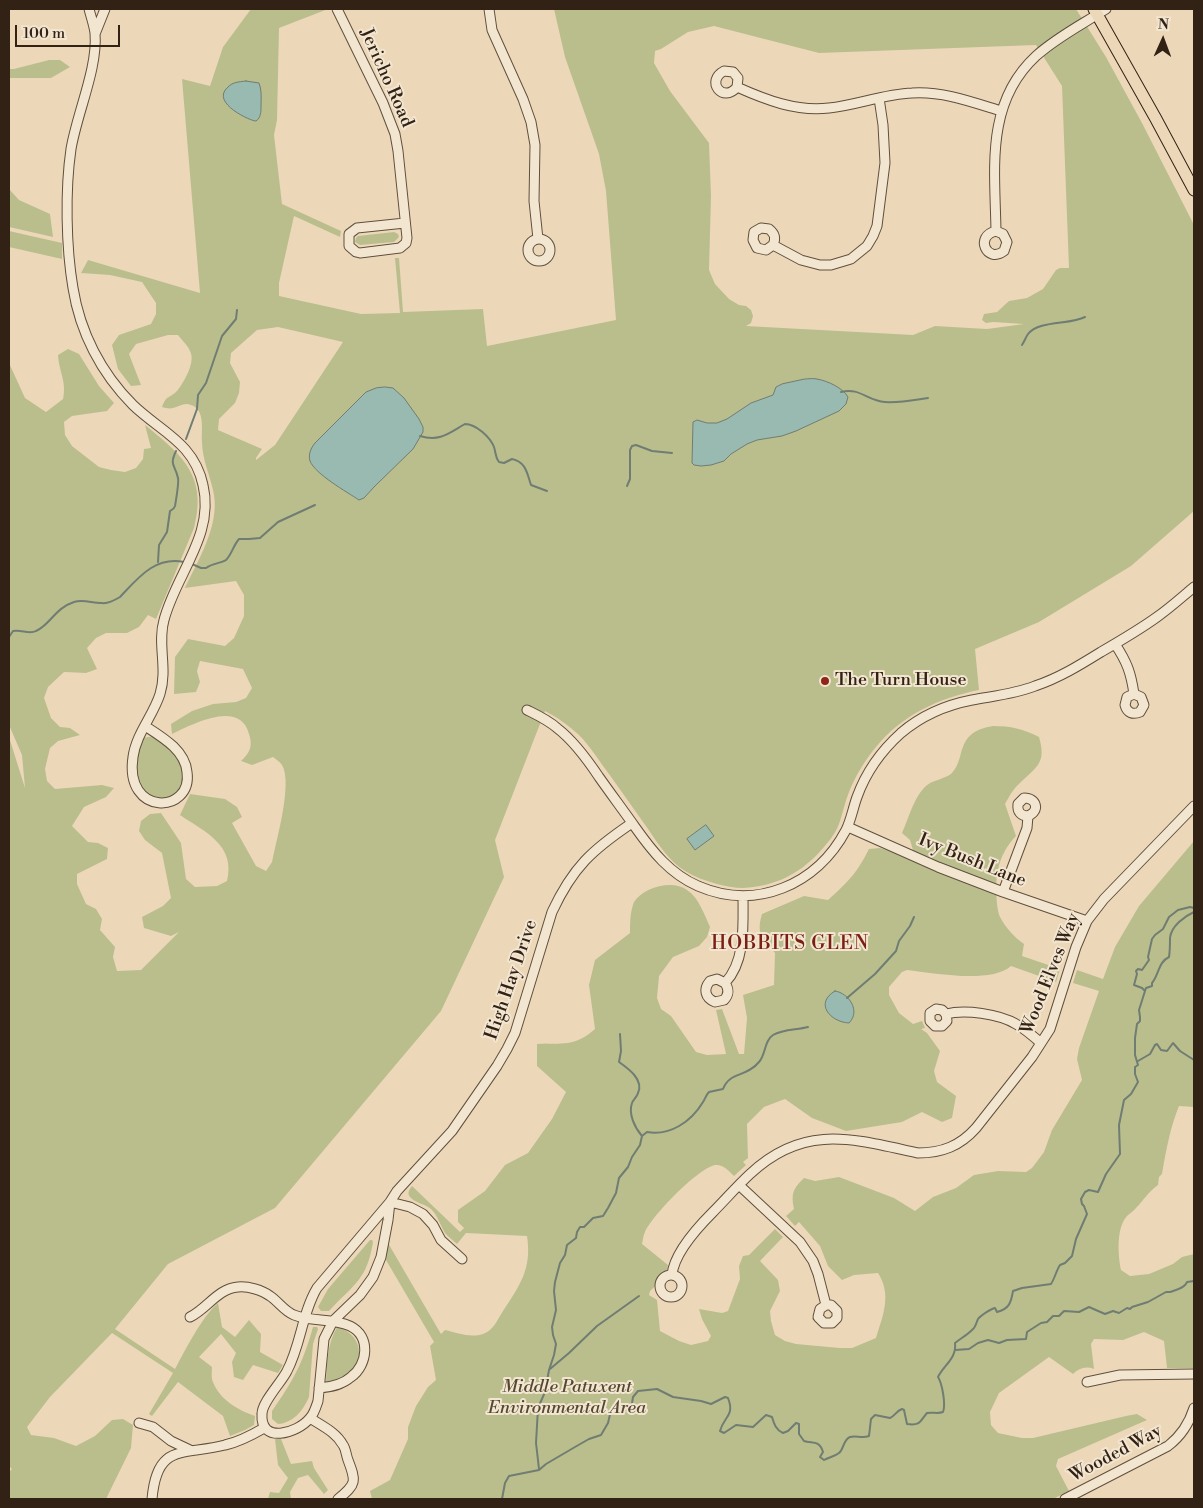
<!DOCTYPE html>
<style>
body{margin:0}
#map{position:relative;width:1203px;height:1508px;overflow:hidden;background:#ecd8b8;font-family:"Libre Bodoni",serif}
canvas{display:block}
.frame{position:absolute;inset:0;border:10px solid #322115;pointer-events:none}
.north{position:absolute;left:1138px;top:15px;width:50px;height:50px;-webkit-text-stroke:4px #f3e6d1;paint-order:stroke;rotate:2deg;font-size:14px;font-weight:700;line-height:20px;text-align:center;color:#322115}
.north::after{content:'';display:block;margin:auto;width:18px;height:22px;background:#322115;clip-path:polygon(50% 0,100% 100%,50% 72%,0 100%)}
.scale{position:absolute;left:15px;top:25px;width:105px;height:22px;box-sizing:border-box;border:2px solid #322115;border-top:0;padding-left:6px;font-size:15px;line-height:18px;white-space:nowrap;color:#322115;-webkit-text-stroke:4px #f3e6d1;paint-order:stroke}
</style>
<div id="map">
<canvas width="1203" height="1508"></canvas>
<div class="frame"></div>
<div class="north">N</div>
<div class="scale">100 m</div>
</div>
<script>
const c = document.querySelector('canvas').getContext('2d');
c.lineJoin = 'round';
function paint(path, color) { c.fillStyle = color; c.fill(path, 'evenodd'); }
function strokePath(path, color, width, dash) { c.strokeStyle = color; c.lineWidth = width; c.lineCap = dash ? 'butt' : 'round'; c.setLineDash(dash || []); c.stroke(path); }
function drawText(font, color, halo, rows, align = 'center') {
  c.font = font + ' "Libre Bodoni",serif'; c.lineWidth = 4; c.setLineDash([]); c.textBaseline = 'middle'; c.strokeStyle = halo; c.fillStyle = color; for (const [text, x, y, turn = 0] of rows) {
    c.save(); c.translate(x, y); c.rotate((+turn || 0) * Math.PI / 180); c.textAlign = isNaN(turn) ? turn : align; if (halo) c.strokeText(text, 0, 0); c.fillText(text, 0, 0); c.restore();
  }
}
paint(new Path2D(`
 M 251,9 L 328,9 L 279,28 L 277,120 L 274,135 L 282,204 L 341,231 L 340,237 L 294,216 L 279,283 L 279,296 L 361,314 L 400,313 L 395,258 L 399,258 L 403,312 L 483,309 L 487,346 L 616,320 L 606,191 L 599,154 L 565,57 L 554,9 L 1076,9 L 1106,57 L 1142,123 L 1194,225 L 1194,511 L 1131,566 L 1039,622 L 975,649 L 979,690 C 939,698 902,715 876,747 C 865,760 855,777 849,792 C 845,802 843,812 840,821 C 837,831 831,839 824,847 C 802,873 777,886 743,888 C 734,888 725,886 717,884 C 706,881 695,877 685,871 C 669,861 659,845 648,829 C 635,811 622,792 609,774 C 599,761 590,746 579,735 C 569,726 557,717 545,711 L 495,840 L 504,877 L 441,1011 L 275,1208 L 168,1264 L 115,1329 L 175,1369 C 186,1349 201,1318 218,1303 L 222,1327 L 235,1337 L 249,1320 L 261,1334 L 260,1352 L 283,1365 L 278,1373 L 253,1365 L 243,1380 L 234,1377 L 232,1362 L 236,1353 L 221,1334 L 199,1357 L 212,1367 C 212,1371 211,1378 213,1382 C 220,1400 238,1410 255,1416 L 254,1425 L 245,1430 L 230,1436 L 223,1416 L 178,1382 L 152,1416 L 149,1414 L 173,1373 L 112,1333 L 50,1397 L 27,1427 L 31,1435 L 54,1438 L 76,1446 L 95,1436 L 112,1420 L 123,1419 L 133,1425 L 131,1448 L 106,1499 L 9,1499 L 9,1472 L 12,1469 L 9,1466 L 9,737 L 25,788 L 22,755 L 9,725 L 9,363 L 25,398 L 46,412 L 63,399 C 67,382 59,372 58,355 L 68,349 L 79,354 L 99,386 L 114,403 L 107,411 L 72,416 L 64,422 L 65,435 L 72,446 L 99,467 L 111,470 L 125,472 L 136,468 L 143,459 L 144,449 L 151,448 L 145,425 C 182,455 208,476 194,528 L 156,619 L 148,615 L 139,627 L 127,633 L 106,633 L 96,638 L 87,648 L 97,669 L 86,673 L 64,672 L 48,687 L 44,698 L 51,718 L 60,727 L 70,728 L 80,735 L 58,741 L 50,748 L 45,769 L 47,781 L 55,789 L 102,785 L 114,788 L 106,797 L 84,807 L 72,826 L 88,842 L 98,843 L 108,848 L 107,859 L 77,874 L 77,884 L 86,904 L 96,909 L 102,919 L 100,930 L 115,947 L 113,957 L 117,971 L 141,970 L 179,932 L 171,936 L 144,928 L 142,917 L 163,906 L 171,898 L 162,853 L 145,840 L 139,831 L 141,821 L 150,814 L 161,813 L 181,843 L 186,879 L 195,887 L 217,886 L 227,881 C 236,845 205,832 180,815 L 190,794 L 225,799 L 237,807 L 242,817 L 232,823 L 256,866 L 266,871 L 272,862 C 276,841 293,783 282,765 C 280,762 276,759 273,757 L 252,765 L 241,761 C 250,753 253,746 249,734 C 240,699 193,724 172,734 L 171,724 L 192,711 L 213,704 L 236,702 L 246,698 L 252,688 L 243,669 L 200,661 L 197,671 L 200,682 L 196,692 L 174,694 L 175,657 L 188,639 L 225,646 L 234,638 L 244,616 L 244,595 L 236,581 L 185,588 C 198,560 219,527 214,495 C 211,477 202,460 202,442 C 201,431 206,410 191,405 C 184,402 179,407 173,408 C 170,409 165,408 162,407 C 167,394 169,399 177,391 C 184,382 196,362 190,351 C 188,346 182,340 178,335 L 168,335 L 136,344 L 129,354 L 141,385 L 131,386 L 118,369 L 112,345 L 119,335 L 151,324 L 156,314 L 156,303 L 142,282 L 110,275 L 81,273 L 88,260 L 200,293 L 182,79 L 210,86 L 223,47 ZM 714,26 L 819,53 L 1036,45 L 1062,86 L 1069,268 L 1060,268 L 1056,270 L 1043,289 L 1027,298 L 1009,301 L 997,312 L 984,314 L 982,320 L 986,323 L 993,322 L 1024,324 L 987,329 L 935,326 L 913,335 L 746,326 L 751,323 L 753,316 L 751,310 L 746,306 L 739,305 L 729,299 L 715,284 L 709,270 L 711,196 L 709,143 L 670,91 L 654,63 L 655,51 L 661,49 L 688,32 ZM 278,327 L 343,342 L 275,445 L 256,460 L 256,458 L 262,449 L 218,430 L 219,419 L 235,403 L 239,393 L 240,382 L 230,363 L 231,353 L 257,330 Z
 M 49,60 L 60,60 L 70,67 L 51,78 L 9,78 L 9,69 L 14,69 Z
 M 9,189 L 19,200 L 50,214 L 53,237 L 9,227 Z
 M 9,231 L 62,243 L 62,259 L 9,247 Z
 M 394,232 L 398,234 L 399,237 L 394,242 L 360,245 L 355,242 L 356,238 L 358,236 Z
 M 993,726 C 1010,726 1024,729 1039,737 C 1047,764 1036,767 1019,784 C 1013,789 1009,797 1005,804 L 1016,836 C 1007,845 1000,858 998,870 C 995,881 996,908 1000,917 C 1006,928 1014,937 1024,944 L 1022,956 L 1060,969 L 1056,982 L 1011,966 C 991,984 933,973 907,970 L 902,972 L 889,987 L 889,995 L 899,1013 L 913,1024 L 922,1021 L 925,1028 L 921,1029 L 927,1033 L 940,1051 L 934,1071 L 937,1082 L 956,1096 L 952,1118 L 942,1122 L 922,1112 L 902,1122 L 846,1131 L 812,1118 L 785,1099 L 764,1107 L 747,1124 L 748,1158 L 743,1162 L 746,1165 L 734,1176 C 729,1171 723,1164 715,1165 C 697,1169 652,1216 645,1232 C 643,1236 643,1240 642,1244 L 668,1265 L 665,1277 L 650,1291 L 649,1295 L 657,1300 L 660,1331 L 679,1341 L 691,1345 L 708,1341 L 711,1336 L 702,1319 L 699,1309 L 722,1313 L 728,1311 L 740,1279 L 739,1266 L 743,1256 L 749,1255 L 775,1229 L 783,1237 L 760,1261 L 778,1280 L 780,1291 L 770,1311 L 771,1321 L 775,1335 L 785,1341 L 796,1344 L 840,1348 L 852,1348 L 876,1338 C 883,1315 892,1295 878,1273 L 854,1275 L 842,1280 L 828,1266 L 820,1246 L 799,1222 L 795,1226 L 786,1216 L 794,1209 C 791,1193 793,1189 804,1178 L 815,1181 L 839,1177 L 894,1198 L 915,1211 L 933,1197 L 956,1188 L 974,1175 L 998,1171 L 1026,1172 L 1032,1168 L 1044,1152 L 1052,1130 L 1082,1080 L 1077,1059 L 1079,1048 L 1099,991 L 1073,983 L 1077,970 L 1103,979 L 1115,947 L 1139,906 L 1194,841 L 1194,1107 L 1179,1106 C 1170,1128 1166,1151 1162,1174 L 1159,1177 L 1158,1185 C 1148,1192 1144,1200 1136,1208 C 1134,1211 1130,1213 1127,1216 C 1116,1228 1118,1255 1121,1270 L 1130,1276 L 1149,1274 L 1173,1264 L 1182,1257 L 1194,1254 L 1194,1368 L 1167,1368 L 1164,1341 L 1144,1332 L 1123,1340 L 1094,1339 L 1091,1344 L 1094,1369 C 1086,1366 1079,1368 1073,1374 L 1049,1357 L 999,1393 L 990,1412 L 991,1425 L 998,1433 L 1022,1438 L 1033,1438 L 1126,1416 L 1137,1414 L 1147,1420 L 1058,1459 L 1056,1466 L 1069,1491 L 1053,1499 L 372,1499 L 370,1491 L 390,1480 L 408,1439 L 408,1427 L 416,1406 L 428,1387 L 436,1380 L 430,1346 L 434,1342 L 386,1260 L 388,1243 L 441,1334 L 445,1330 C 457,1333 471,1338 483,1334 C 494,1330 497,1320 503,1311 C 520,1285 532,1269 527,1236 L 466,1233 L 457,1244 C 453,1240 448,1237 445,1233 C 440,1225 438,1216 431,1209 C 425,1204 415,1203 410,1197 C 407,1193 409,1190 412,1186 L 460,1232 L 464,1228 L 458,1222 L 458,1210 L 485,1191 L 505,1165 L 528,1153 L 552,1119 L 566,1092 L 537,1066 L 537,1044 C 562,1043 575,1047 595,1029 L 589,985 L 595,960 L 630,933 C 630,923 630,912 634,902 C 643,887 673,879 687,890 C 699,898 704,914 710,927 L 707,937 L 699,946 L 673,957 L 659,976 L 657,998 L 661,1009 L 671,1016 L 696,1052 L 707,1055 L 726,1054 L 716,1010 L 722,1009 L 739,1054 L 744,1054 L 747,1018 L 743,995 L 774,985 L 775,953 C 762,938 756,934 762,914 L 804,896 L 828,900 C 848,882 857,873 869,849 L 880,848 L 904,855 L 913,850 L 910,840 L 902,833 C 909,818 915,792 930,783 C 936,780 945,778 951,774 C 956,769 958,763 960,757 C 965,736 972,730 993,726 Z
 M 155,736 C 219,779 157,824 139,783 C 137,778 135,771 135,765 C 136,756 140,747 142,738 Z
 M 370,1240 L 372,1240 L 373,1242 C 367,1280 354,1284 329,1311 L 321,1311 L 318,1307 L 328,1289 Z
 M 313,1327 L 317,1327 L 318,1329 L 313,1344 L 309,1397 C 303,1411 293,1423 278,1424 L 272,1419 L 272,1411 C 293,1381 303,1363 313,1327 Z
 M 337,1327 C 376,1339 358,1385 326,1383 C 327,1363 327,1345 337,1327 Z
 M 275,1439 L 281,1439 L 291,1464 L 312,1461 L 314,1468 L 328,1490 L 324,1494 L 308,1475 L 298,1478 L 290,1492 L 291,1499 L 268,1499 L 270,1492 L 279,1493 L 288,1478 L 278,1465 Z`), '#babe8d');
const water = new Path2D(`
 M 246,81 L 259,83 C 262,91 261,99 261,107 C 261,111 261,118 256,121 C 253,122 209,103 228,87 C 233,82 238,82 246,81 Z
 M 805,379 C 808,379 813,378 817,379 C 828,381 843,388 848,397 L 846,404 L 839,411 L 796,431 L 782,436 L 757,440 L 747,444 L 731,454 L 724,461 L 711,465 L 701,466 L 694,465 L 692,463 L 693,422 L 697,420 L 707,423 L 717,423 L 727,419 L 751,403 L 773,395 L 776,387 L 782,384 Z
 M 385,387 L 393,388 L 404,398 L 419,419 L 423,427 L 423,432 L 413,449 L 374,487 L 364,498 L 359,500 C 347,492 315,474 310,461 C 308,454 311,448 315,443 L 366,392 L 376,388 Z
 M 706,825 L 714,836 L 695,850 L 687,839 Z
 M 835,991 C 849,993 861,1011 849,1023 C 830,1022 814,1003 835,991 Z`);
paint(water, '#99bab0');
strokePath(water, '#707d72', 1);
strokePath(new Path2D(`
 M 1022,345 C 1024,342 1026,337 1028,334 C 1039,320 1070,325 1085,317
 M 841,392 C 860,387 867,401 885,402 C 900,403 914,400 928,398
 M 420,436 C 440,442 449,433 465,424 C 476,424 490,437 494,447 C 496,453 495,457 499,462 L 504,463 L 512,459 C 526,462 527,473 531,485 L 547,491
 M 186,439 L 197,409 L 198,395 L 206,383 L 222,336 L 236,319 L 237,310
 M 627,486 L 630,479 L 630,450 L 632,446 L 636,445 L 652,451 L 672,453
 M 158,562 L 159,545 L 167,532 L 170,511 C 173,509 174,509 175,506 C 176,500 179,483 178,478 C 175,464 169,466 176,451
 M 192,564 L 201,568 L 206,568 C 213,563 222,563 226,560 C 232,554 233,546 239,539 L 249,539 L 260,538 L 278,522 L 315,505
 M 9,637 L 13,631 C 21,629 29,635 36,631 C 50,625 55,608 74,602 C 83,599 92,603 102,603 C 108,604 115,600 120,597 C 138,578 155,556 184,562
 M 1145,991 L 1142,988 L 1134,985 L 1137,974 L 1136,971 L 1138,969 L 1142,970 L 1149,960 L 1148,957 L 1152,939 L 1155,935 L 1163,929 L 1169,917 L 1178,910 L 1190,907 L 1194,908
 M 847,998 L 875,974 L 896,951 L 899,941 L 910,926 L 914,917
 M 620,1034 L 621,1051 L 619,1062 C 629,1069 644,1080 638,1093 C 637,1097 633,1100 632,1103 C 628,1114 635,1128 642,1136
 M 1138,1061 L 1150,1054 L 1155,1045 L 1157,1044 L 1161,1050 L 1167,1051 L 1173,1043 L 1180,1051 L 1194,1060
 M 955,1350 L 969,1349 L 978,1343 L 988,1340 L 999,1343 L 1007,1340 L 1026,1339 L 1027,1332 L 1041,1323 L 1047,1322 L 1053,1316 L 1059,1316 L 1064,1311 L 1079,1312 L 1089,1307 L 1105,1314 L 1113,1311 L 1119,1313 L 1127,1308 L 1130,1309 L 1132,1307 L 1148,1302 L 1166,1292 L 1170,1292 C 1176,1290 1185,1288 1187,1282 L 1194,1281
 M 550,1369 L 569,1353 L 597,1326 L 639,1296
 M 539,1469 L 536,1443 L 538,1408 L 545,1392 L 549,1370 L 554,1355 L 556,1344 L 553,1335 L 552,1327 L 556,1310 L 554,1291 L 555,1282 L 560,1263 L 565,1255 L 567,1245 L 576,1238 L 577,1232 L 580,1227 L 584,1227 L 593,1218 L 603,1216 L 608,1208 L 616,1193 L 619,1178 L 628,1167 L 632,1157 L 640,1145 L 642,1136 L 647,1132 C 670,1136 691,1122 703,1102 C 705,1099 706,1095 709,1092 L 723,1089 C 730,1071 746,1078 759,1062 C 766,1054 764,1041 773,1035 C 783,1029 797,1030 808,1027
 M 502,1499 L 505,1483 L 509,1476 L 539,1470 L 546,1464 L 575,1447 L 589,1439 L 601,1435 L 608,1423 L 611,1410 L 631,1410 L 633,1397 L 638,1391 L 657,1389 L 673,1397 L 701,1401 L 711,1404 L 725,1397 L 728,1398 C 735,1416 724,1416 720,1431 L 724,1433 L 736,1425 L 753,1427 L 766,1415 L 772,1417 C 774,1424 776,1430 783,1433 L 788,1431 L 796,1423 L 799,1424 L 799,1434 L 804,1441 C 812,1444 819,1439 823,1452 L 820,1457 L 824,1460 C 829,1457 834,1457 839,1453 C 844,1449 843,1440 850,1437 C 856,1435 862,1439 869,1436 L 871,1419 L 875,1415 L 890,1418 C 895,1416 896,1411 902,1409 L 904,1410 L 907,1424 C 921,1426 920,1421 927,1413 C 933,1412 938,1414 943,1412 C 946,1404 942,1383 938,1377 C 944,1365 957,1358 955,1343 C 960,1339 967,1335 972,1330 C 976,1327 976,1323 978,1319 C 981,1315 991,1309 995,1308 L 997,1312 C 1009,1309 1011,1303 1013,1291 L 1022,1288 L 1051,1284 C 1055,1278 1056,1271 1060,1265 L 1065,1263 L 1072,1256 L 1076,1239 L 1087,1214 L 1084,1206 L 1082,1204 L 1081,1199 L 1085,1192 L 1089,1190 L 1098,1192 L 1106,1174 L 1120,1154 L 1119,1125 L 1124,1100 L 1131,1094 L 1138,1082 L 1135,1074 L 1135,1067 L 1138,1065 L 1135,1055 L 1135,1038 L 1137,1024 L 1140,1021 L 1140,1017 L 1139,1010 L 1145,991 L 1146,988 L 1152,986 L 1152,983 C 1159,975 1158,962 1169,957 C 1170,951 1170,944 1170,938 C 1171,926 1185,916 1194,912`), '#707d72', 2);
const minor = new Path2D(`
 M 89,9 C 91,17 94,25 95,33 C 98,68 77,113 71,149 C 65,190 66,247 73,288 C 80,332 101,373 133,405 C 161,432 194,443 203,485 C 215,535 176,574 164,620 C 157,644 168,668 160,694 C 153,716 136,734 133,757 C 124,817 193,814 187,772 C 185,750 162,737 145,726
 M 337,9 L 383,103 L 395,134 L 398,151 L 407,238 L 406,243 L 400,248 L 360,253 L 356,252 L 349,246 L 349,234 L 357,228 L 405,223
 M 489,9 L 492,30 L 496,39 L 523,99 L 531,122 L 535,145 L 534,201 L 538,239
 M 95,34 L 105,9
 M 737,87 C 723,104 705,81 724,71 L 733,72 L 738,78 L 737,87 C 766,100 797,112 829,108 C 857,105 884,94 912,93 C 943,91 972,102 1001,111
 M 996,231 L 1003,234 L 1007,242 L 1004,251 C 987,264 974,236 996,231 C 995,169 985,103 1036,56 C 1057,37 1083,24 1106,9
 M528 250a11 11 0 1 1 22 0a11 11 0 1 1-22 0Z
 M 773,245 C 776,238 775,234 769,229 L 761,228 L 754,232 L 753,240 L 757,248 L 766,250 L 773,245 L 801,260 L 820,265 L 831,265 L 851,259 L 867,246 L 873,236 L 877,226 L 885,163 L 883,125 L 879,98
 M 1115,644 C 1127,662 1131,673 1134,694 L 1127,697 L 1125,705 C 1127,713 1133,715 1140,712 L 1144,705 L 1141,697 L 1134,694
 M 527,710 C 537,715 548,720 557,728 C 574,741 587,759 599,777 C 611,794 623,810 635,827 C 652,851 670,874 698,886 C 756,911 817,885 846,830 C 851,820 853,808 857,797 C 866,772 881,751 901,733 C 921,716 946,705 972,700 C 993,696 1015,694 1035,686 C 1059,678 1080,665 1101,652 C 1120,641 1139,630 1157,617 C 1170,608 1182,597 1194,587
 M 848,827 L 938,867 L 1003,892 L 1087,921
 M 1003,892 L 1027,828 L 1028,816 C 1040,811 1037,798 1024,798 L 1018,804 C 1017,812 1021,816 1028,816
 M 725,983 C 729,989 729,995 724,1000 L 715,1002 C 705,998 703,989 710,981 L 717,979 L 725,983 C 746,961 743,924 743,896
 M 946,1014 L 947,1021 L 942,1026 L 935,1026 L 930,1021 L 930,1013 L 936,1009 L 942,1010 L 946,1014 C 965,1009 999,1014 1016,1024 C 1025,1029 1033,1036 1041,1043
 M 739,1185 L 800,1242 L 813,1261 L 818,1274 L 826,1305 L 820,1309 L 818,1317 L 824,1323 L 832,1323 L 837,1318 L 837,1311 L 831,1305 L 826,1305
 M 390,1202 L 388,1220 L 381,1257 L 373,1277 L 360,1295 L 333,1321 L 324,1339 L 318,1401 C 316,1407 314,1414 310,1418 C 297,1434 260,1444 262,1414 C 262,1402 281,1383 287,1371 C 301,1345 302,1313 317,1288 L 390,1202 L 397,1191 L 452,1131 L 497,1066 L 507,1049 L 515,1033 L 552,912 C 573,867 592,850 632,823
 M 390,1202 L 410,1207 L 423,1214 L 433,1225 L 441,1240 L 462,1259
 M660 1286a11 11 0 1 1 22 0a11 11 0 1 1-22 0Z
 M 672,1275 C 674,1253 697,1228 713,1212 C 725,1200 737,1186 750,1174 C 804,1123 853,1139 918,1153 C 942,1153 960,1146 976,1128 L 1032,1057 L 1050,1029 L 1076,947 L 1087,921 L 1104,899 L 1194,806
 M 190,1317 C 208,1308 217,1289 238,1287 C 248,1286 262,1290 270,1296 C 279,1302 284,1311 294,1315 C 312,1322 332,1318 350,1326 C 371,1336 368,1365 351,1377 C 342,1385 331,1387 319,1388
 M 1087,1382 L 1120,1375 L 1194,1374
 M 310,1418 C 322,1426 336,1432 343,1445 C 346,1449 346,1455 348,1460 C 356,1481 357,1484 338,1499
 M 139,1423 L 153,1427 L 171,1441 L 190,1450
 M 152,1499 C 157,1442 183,1456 225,1445 C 239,1442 252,1435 264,1428
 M 1065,1499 L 1168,1446 C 1181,1436 1189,1424 1194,1408`);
const major = new Path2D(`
 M 1094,9 L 1156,119 L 1194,190`);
strokePath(minor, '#604f3e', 11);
strokePath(major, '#322115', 13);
strokePath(minor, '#f3e6d1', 9);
strokePath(major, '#ecd8b8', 11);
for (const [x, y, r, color] of [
 [825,681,5,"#8f2418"]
]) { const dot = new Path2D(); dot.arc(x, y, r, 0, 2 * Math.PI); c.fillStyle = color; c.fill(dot); strokePath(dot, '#f3e6d1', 2); }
drawText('18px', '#322115', '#f3e6d1', [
 ["Jericho Road",386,78,66],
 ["Ivy Bush Lane",972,861,22],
 ["Wood Elves Way",1051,974,-68],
 ["High Hay Drive",512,980,-71],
 ["Wooded Way",1116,1454,-28]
]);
drawText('18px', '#322115', '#f3e6d1', [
 ["The Turn House",835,681]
], 'left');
drawText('italic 18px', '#544833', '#f3e6d1', [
 ["Middle Patuxent",567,1388],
 ["Environmental Area",567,1409]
]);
c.letterSpacing = '1px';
drawText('19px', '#7a1f14', '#f3e6d1', [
 ["HOBBITS GLEN",790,944]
]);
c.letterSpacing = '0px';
</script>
